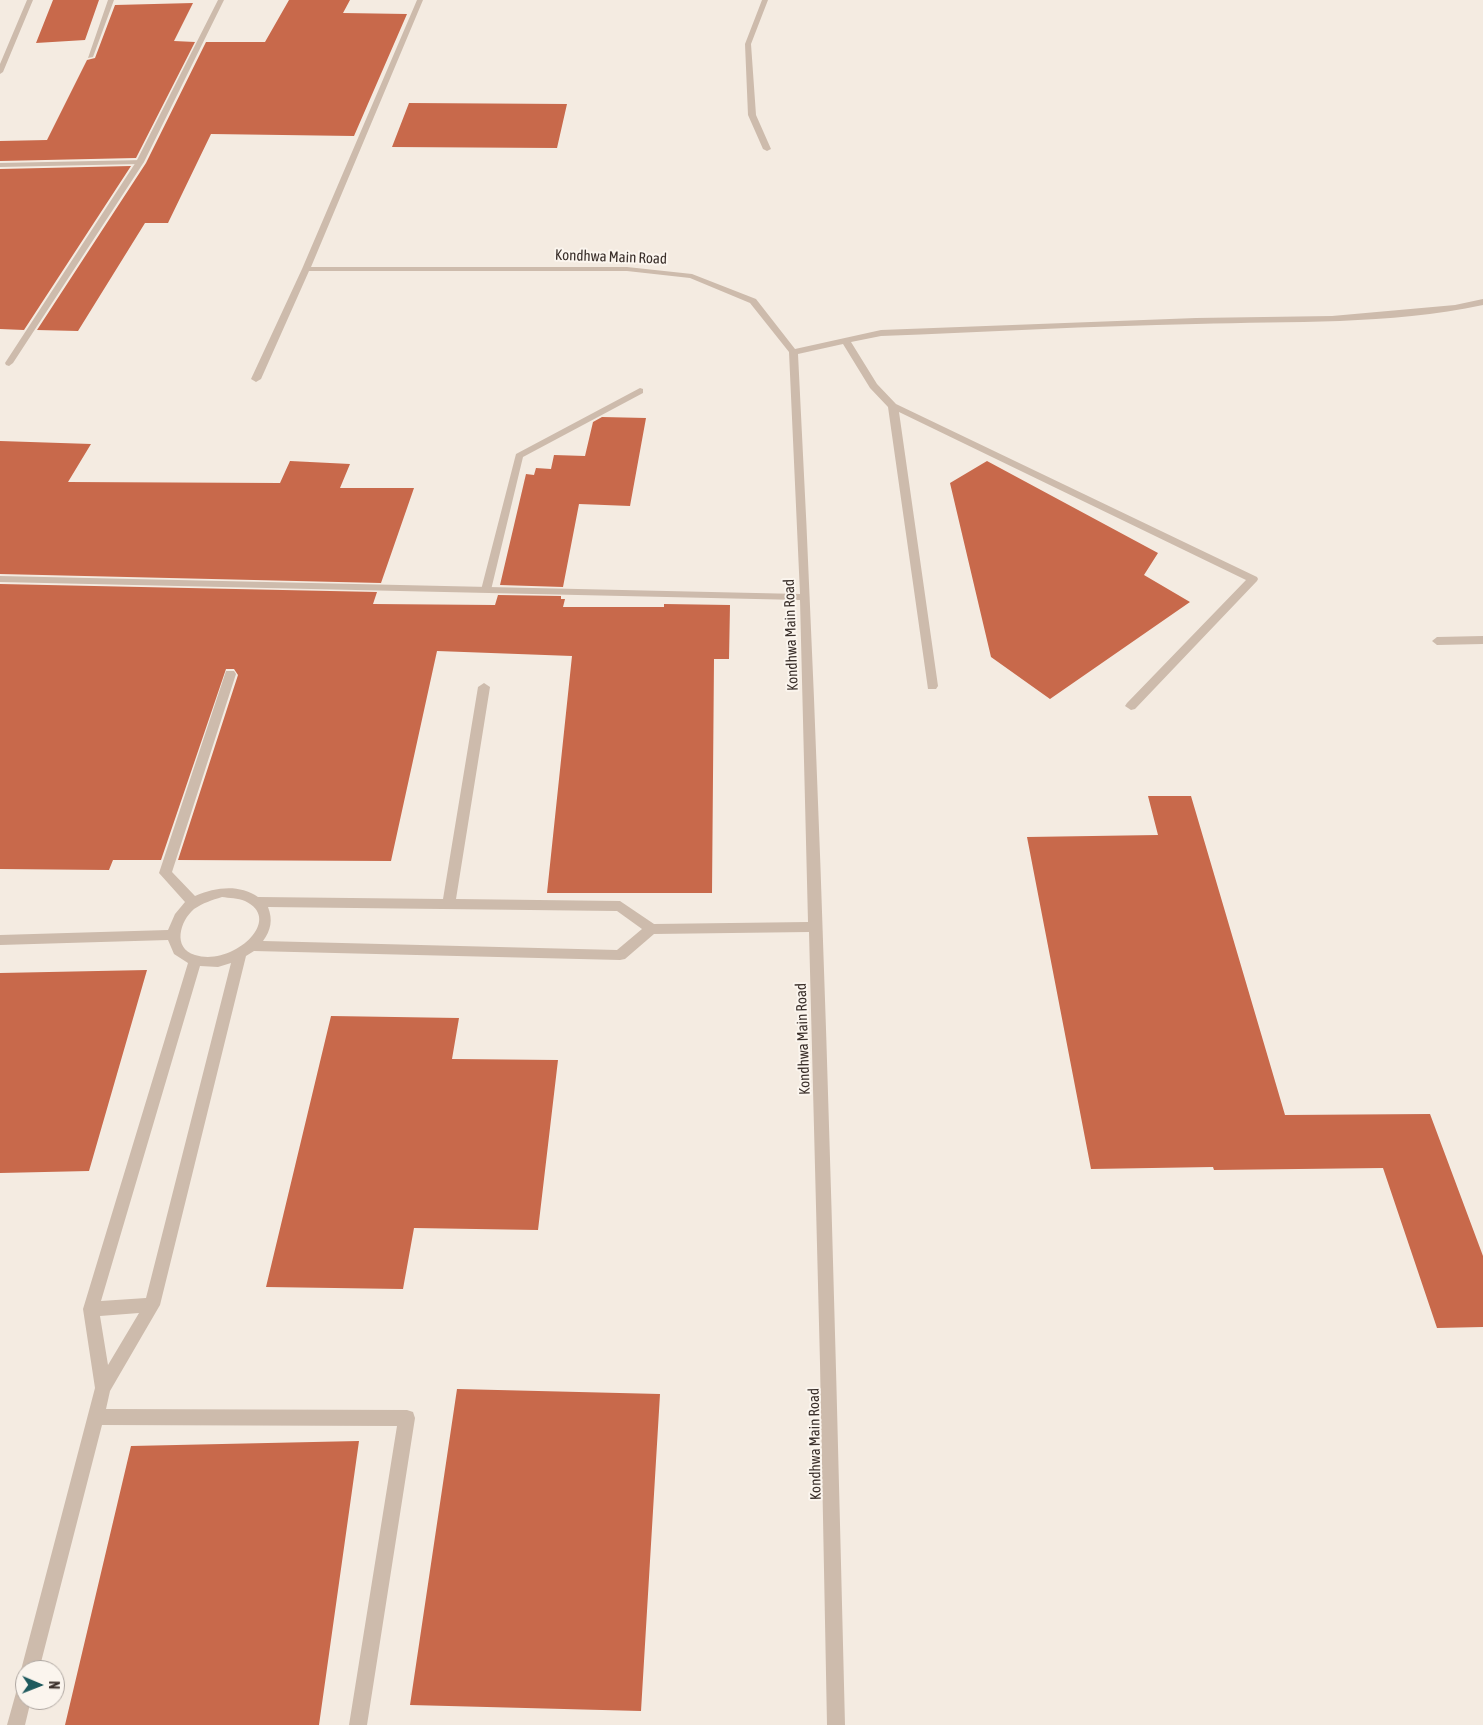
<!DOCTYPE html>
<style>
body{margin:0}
#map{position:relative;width:1483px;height:1725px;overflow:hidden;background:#f4ebe1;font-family:"Asap Condensed",sans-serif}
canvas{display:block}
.north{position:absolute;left:15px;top:1660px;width:50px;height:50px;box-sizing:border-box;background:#fbf5ee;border:1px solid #aea6a0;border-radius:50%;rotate:91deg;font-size:14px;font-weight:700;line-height:20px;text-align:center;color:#3b302b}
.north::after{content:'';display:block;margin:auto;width:18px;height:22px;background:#1f5a5e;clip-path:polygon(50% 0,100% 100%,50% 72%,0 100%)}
</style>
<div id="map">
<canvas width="1483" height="1725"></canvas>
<div class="north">N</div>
</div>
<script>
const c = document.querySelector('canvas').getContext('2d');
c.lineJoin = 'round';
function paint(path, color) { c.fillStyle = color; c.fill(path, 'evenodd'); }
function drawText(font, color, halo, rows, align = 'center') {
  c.font = font + ' "Asap Condensed",sans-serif'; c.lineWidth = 4; c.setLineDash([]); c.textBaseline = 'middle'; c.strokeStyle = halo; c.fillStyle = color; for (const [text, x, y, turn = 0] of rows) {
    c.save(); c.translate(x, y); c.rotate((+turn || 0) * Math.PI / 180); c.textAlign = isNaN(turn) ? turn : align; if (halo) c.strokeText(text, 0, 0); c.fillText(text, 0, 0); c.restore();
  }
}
paint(new Path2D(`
 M 53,0 L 99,0 L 85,40 L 36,43 Z
 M 289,0 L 350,0 L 343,13 L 407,14 L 354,136 L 211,134 L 168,223 L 145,223 L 78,331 L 37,330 L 146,163 L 206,42 L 265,42 Z
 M 193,3 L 174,41 L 195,42 L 136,158 L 0,161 L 0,141 L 47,140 L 87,60 L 95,58 L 115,5 Z
 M 409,103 L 567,104 L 557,148 L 392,147 Z
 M 131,166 L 24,330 L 0,329 L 0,169 Z
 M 602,417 L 646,418 L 630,506 L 579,504 L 563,587 L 500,585 L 526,474 L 534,475 L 536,468 L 551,469 L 554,455 L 585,456 L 593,422 Z
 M 0,441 L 91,444 L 68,482 L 280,483 L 290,461 L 350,464 L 340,488 L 414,488 L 381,583 L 0,574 Z
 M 987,461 L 1158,553 L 1144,575 L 1190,602 L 1050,699 L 991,657 L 950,483 Z
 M 0,584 L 377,592 L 373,604 L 495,605 L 498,595 L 561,596 L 561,599 L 565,599 L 563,607 L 664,607 L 664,604 L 730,605 L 729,659 L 714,659 L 712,893 L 547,893 L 572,656 L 437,651 L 391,861 L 178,860 L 238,675 L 234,669 L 226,669 L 161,860 L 113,860 L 109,870 L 0,869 Z
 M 1148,796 L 1191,796 L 1285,1115 L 1430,1114 L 1483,1256 L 1483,1327 L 1437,1328 L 1383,1168 L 1214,1170 L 1213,1167 L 1091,1169 L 1027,837 L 1158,835 Z
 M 147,970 L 89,1171 L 0,1173 L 0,973 Z
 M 331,1016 L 459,1018 L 452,1059 L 558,1060 L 538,1230 L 414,1228 L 403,1289 L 266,1287 Z
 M 457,1389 L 660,1394 L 641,1711 L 410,1705 Z
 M 359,1441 L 319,1725 L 65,1725 L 131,1446 Z`), '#c8694b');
paint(new Path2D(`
 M 27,0 L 33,0 L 3,72 L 0,74 L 0,64 Z
 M 108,0 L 114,0 L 93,57 L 88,58 Z
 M 762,0 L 768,0 L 751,44 L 756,115 L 771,149 L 767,151 L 763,149 L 748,115 L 745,44 Z
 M 143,160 L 144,162 L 140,164 L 0,167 L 0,163 Z
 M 640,388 L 643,389 L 643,393 L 523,457 L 491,590 L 490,592 L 482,592 L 481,590 L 516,454 Z`), '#cdbbac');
paint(new Path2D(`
 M 218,0 L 224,0 L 144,162 L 13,363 L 9,366 L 6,365 L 5,363 L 136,162 Z
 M 417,0 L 423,0 L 311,267 L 627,267 L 692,274 L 756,299 L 795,349 L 881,330 L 1196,318 L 1332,316 L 1455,305 L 1483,299 L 1483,305 C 1389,325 1291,321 1196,324 C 1091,326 986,332 881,336 L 851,342 L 877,384 L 896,404 L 1257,577 L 1258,579 L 1257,581 L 1135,709 L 1131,710 L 1125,706 L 1127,703 L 1246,580 L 899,412 L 938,686 L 936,689 L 928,689 L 888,407 L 870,388 L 843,344 L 798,354 C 822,810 834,1268 845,1725 L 827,1725 L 820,1363 L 809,932 L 654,934 L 625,959 L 620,960 L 254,951 L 246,956 L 160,1305 L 110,1391 L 106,1409 L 407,1410 L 413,1412 L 415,1418 L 367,1725 L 349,1725 L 397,1426 L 102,1425 L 39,1670 L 25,1670 L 25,1677 L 21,1670 L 95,1388 L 83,1309 L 188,963 L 174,954 L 168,940 L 0,945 L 0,935 L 168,930 L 175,914 L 185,902 L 159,873 L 226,671 L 234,671 L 236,674 L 172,872 L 195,896 C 216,887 239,884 258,897 L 443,899 L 478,687 L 484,683 L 490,687 L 456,899 L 620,901 L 654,924 L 808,922 L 800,600 L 0,582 L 0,576 L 800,594 L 789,352 L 750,303 L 690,278 L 627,271 L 309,271 L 261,379 L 256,382 L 251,379 L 302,269 ZM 222,897 C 229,898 238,898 245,901 C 285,920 232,967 195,955 C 172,948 180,921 194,909 C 203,903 212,900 222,897 ZM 268,907 L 617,911 L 642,929 L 617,950 L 263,941 C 271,930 273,920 268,907 ZM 231,963 L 146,1298 L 101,1301 L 200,966 L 218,967 ZM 139,1313 L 108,1365 L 100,1316 Z
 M 1483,636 L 1483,644 L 1437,645 L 1432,641 L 1437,637 Z
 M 25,1679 L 25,1700 L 31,1700 L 25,1725 L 7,1725 L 19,1682 Z`), '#cdbbac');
drawText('15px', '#3b302b', '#fbf5ee', [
 ["Kondhwa Main Road",611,257,2],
 ["Kondhwa Main Road",791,635,-92],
 ["Kondhwa Main Road",803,1039,-92],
 ["Kondhwa Main Road",815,1444,-91]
]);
</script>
